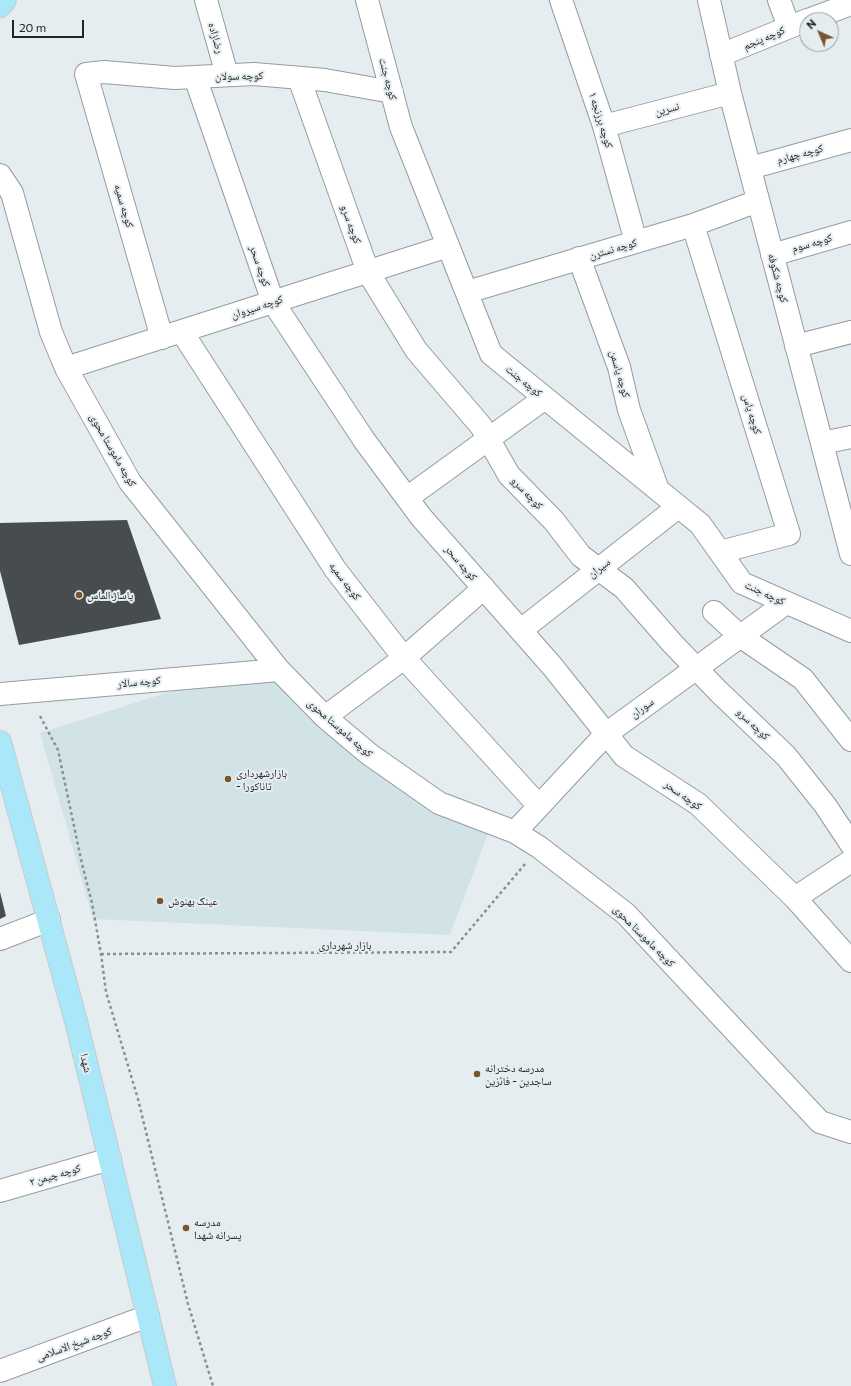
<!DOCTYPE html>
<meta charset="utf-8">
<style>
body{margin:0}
#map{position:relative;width:851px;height:1386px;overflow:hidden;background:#e6edf0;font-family:Commissioner,sans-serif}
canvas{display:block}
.north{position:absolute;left:799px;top:12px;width:40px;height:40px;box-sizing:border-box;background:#e6edf0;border:1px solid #979d9f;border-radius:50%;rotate:316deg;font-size:11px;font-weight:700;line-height:16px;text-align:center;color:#212425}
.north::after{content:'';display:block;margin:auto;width:14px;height:18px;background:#78552e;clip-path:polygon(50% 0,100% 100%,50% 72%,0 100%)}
.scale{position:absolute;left:12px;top:20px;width:72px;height:18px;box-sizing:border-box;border:2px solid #212425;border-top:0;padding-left:5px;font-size:12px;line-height:14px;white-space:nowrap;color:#212425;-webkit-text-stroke:3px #e6edf0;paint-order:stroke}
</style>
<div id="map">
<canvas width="851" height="1386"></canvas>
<div class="north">N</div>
<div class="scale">20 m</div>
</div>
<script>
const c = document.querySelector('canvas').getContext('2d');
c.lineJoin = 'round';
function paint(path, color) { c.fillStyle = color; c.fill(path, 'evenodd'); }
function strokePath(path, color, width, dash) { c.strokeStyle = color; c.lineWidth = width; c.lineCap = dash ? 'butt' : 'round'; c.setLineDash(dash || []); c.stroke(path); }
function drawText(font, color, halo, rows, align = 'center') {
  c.font = font + ' Commissioner,"Noto Naskh Arabic",sans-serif'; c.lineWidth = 4; c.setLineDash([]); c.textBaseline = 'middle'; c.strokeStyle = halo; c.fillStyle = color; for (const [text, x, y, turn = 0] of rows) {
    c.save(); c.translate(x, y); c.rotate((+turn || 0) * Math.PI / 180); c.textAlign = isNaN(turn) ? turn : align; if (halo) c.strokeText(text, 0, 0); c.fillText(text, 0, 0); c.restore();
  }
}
paint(new Path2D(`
 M 279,657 L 325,717 L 491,826 L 450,935 L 93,919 L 40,733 Z`), '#d2e3e8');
paint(new Path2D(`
 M 127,520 L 161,619 L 19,645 L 0,571 L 0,523 Z
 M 0,892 L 6,916 L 0,919 Z`), '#474d4f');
const minor = new Path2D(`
 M 206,0 L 227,75
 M 367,0 L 401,127 L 491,354 L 700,524 L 742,583 L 851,631
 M 561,0 L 604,126 L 636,242
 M 709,0 L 730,93 L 851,554
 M 779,0 L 789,27
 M 808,20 L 851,4
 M 721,55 L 807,20
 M 195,77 L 273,302 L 364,440 L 421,517 L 552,666 L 624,756 L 698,804 L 795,898 L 851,961
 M 299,78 L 368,272 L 416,350 L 481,426 L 509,475 L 554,521 L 581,556 L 624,588 L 672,643 L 718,691 L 786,756 L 825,805 L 851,844
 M 604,126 L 730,93
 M 750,168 L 851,140
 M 0,175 L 12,193 L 51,332 L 66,368 L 130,482 L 279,670 L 325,717 L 369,754 L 439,803 L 515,832 L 539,847 L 626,914 L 820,1122 L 851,1132
 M 693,225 L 789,534 L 720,552
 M 772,255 L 851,232
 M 579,258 L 619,367 L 629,410 L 658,490
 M 467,292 L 693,225 L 758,201
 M 182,332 L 335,569 L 404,658 L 539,806
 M 162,338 L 86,74 L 104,72 L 175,78 L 254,74 L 325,80 L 392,92
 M 796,346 L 851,332
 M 66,368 L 448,246
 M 822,443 L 851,437
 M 407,498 L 545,398
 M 714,612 L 740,636 L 803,679 L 851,740
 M 521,630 L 678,507
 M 0,694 L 279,670
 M 325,717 L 404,658 L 484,588
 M 515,832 L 606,734 L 786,603
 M 795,898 L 851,861
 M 0,939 L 49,920
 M 0,1191 L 110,1159
 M 0,1371 L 148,1316`);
const major = new Path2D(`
 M 0,6 L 5,0
 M 0,742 L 77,1025 L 165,1386`);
strokePath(minor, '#959c9e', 24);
strokePath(major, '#cacacb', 24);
strokePath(new Path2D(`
 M 40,716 L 58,750 L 82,864 L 92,903 L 101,954 L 106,992 L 138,1099 L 188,1304 L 213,1386
 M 101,954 L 451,952 L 525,864`), '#8a8f91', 2.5, [3, 3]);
strokePath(minor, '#fff', 22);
strokePath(major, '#aae8f9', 22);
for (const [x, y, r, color] of [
 [79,595,4,"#78552e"],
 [228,779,4,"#78552e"],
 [160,901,4,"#78552e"],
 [477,1074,4,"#78552e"],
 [186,1228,4,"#78552e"]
]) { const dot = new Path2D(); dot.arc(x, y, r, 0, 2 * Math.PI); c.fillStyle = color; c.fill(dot); strokePath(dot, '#e6edf0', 1.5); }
drawText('11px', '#212425', '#e6edf0', [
 ["رضازاده",216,38,74],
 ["کوچه پنجم",764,38,-23],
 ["کوچه سولان",239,76,-1],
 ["کوچه جنت",388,79,75],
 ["نسرین",667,109,-15],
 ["کوچه برزنجه ۱",601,120,73],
 ["کوچه چهارم",800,154,-15],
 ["کوچه سمیه",124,206,74],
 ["کوچه سرو",351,224,70],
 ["کوچه سوم",812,243,-16],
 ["کوچه نسترن",613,249,-16],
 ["کوچه سحر",260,266,71],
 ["کوچه شکوفه",778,278,75],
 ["کوچه سیروان",257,307,-18],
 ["کوچه یاسمن",620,374,74],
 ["کوچه جنت",524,381,39],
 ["کوچه یاس",752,414,73],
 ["کوچه ماموستا محوی",113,450,60],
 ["کوچه سرو",527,493,46],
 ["کوچه سحر",461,563,49],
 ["سیران",599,568,-38],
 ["کوچه سمیه",345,581,53],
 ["کوچه جنت",765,593,25],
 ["کوچه سالار",139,682,-5],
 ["سوران",642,708,-36],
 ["کوچه سرو",753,724,43],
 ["کوچه ماموستا محوی",340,728,41],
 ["کوچه سحر",683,795,35],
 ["کوچه ماموستا محوی",644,936,45],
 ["بازار شهرداری",345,945],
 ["شهدا",86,1063,76],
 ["کوچه چیمن ۲",55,1175,-16],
 ["کوچه شیخ الاسلامی",74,1344,-20]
]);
drawText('11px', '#212425', '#e6edf0', [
 ["پاساژ الماس",87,595],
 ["بازارشهرداری",236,773],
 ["- تاناکورا",236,786],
 ["عینک بهنوش",168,901],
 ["مدرسه دخترانه",485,1068],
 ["ساجدین - فائزین",485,1081],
 ["مدرسه",194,1222],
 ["پسرانه شهدا",194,1235]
], 'left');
</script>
